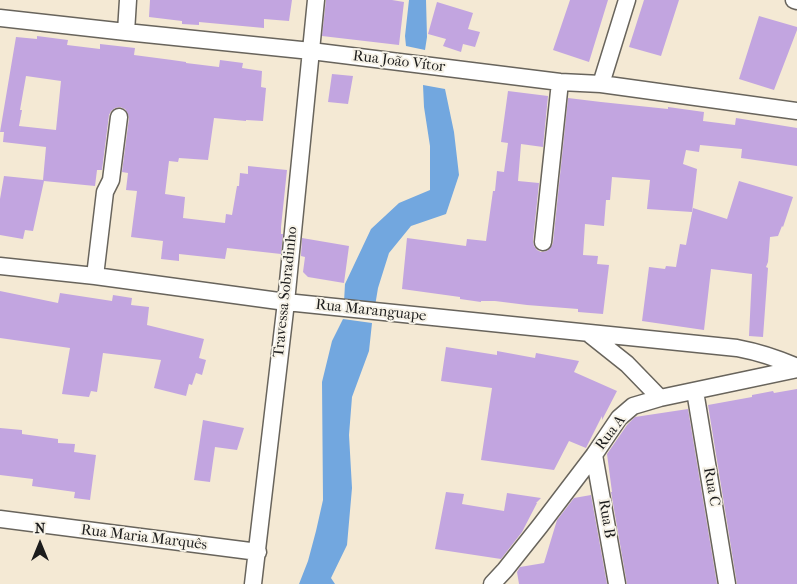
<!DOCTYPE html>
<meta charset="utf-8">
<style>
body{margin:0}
#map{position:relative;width:797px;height:584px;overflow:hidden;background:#f4e9d4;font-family:"IM FELL French Canon",serif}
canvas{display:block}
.north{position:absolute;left:15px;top:519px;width:50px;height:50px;-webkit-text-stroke:4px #f7f3e8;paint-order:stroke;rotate:0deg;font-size:14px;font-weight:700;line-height:20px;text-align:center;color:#1c1c1c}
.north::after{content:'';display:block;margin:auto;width:18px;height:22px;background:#1c1c1c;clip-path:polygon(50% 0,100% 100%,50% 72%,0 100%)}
</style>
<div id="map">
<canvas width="797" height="584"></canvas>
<div class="north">N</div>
</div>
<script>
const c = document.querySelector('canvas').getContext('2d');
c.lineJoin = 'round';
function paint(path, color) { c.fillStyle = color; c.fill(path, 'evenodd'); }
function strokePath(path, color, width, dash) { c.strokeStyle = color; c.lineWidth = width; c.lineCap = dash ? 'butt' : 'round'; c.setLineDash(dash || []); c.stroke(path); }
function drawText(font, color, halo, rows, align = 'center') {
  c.font = font + ' "IM FELL French Canon",serif'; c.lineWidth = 4; c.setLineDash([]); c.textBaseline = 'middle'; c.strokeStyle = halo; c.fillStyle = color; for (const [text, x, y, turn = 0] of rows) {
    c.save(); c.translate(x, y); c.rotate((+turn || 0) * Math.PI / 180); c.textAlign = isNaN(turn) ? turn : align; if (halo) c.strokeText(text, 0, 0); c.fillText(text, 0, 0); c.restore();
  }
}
paint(new Path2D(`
 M 409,0 L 426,0 L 427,37 L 425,50 L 406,46 L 405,36 Z
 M 423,85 L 445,89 L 454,132 L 459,175 L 446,214 L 411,226 L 389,253 L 378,288 L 375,306 L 344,302 L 345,284 L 371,229 L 399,203 L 430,190 L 430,146 L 424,107 Z
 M 343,319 L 372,323 L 369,351 L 352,397 L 349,435 L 352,488 L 347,545 L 331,578 L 335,584 L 299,584 L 308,561 L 316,531 L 323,500 L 322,382 L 332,341 Z`), '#72a7df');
paint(new Path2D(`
 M 150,0 L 292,0 L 289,21 L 264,19 L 264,28 L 199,22 L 199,25 L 182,24 L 182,21 L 149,17 Z
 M 326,0 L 392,0 L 404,2 L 399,45 L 322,36 Z
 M 570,0 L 608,0 L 589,62 L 553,50 Z
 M 644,0 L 679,0 L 661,56 L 629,47 Z
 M 437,2 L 473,13 L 468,29 L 480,32 L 475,47 L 463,44 L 461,52 L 443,46 L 446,39 L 428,34 Z
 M 759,16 L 797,27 L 797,30 L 774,90 L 739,79 Z
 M 37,36 L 68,40 L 67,45 L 100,49 L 100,44 L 135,48 L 134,55 L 172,60 L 186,62 L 186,63 L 219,67 L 220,60 L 243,63 L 242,68 L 262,71 L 261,87 L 266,88 L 263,121 L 246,120 L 246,121 L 214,118 L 208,160 L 179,158 L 178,162 L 169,161 L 165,194 L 185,197 L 183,218 L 225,223 L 226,214 L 232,215 L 237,186 L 239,186 L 240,173 L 248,174 L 248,166 L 287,170 L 281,227 L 281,234 L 283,234 L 281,254 L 227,248 L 225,259 L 179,254 L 179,261 L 161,259 L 163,241 L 131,237 L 137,191 L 126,190 L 128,173 L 122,172 L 129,118 L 128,114 L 125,109 L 120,107 L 115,108 L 111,111 L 109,115 L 102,170 L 97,170 L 95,186 L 44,181 L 33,231 L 25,230 L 23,239 L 0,235 L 0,199 L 4,176 L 43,180 L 46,147 L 3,142 L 4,132 L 0,132 L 16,37 L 37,39 ZM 26,76 L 61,81 L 56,130 L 19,126 L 22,110 L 20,110 Z
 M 332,74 L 353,76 L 348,104 L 328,102 Z
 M 508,91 L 548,96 L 543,147 L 521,144 L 518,181 L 539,183 L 533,241 L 534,246 L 537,250 L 541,252 L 547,251 L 551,247 L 553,243 L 568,98 L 601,102 L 668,109 L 668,107 L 704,112 L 703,121 L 735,125 L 736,118 L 797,128 L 797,166 L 741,158 L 742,149 L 700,145 L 699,152 L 686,150 L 683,164 L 697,169 L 692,212 L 647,209 L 650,180 L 612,177 L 610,200 L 606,200 L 604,226 L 585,224 L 583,255 L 598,256 L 597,264 L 609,265 L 603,314 L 578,312 L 578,309 L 527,305 L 495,301 L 481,301 L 481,302 L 460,299 L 460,297 L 402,289 L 407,238 L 466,246 L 467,239 L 486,241 L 493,191 L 495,191 L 497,171 L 504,172 L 508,143 L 501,142 Z
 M 739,181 L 793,197 L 783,227 L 782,226 L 778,236 L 770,237 L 768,262 L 766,267 L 768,268 L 763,337 L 749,336 L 752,274 L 711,269 L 704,330 L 642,321 L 649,267 L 665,269 L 666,266 L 676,267 L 680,244 L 686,245 L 693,208 L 727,219 Z
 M 302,238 L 349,246 L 344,283 L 308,277 L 303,272 L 305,257 L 301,256 Z
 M 0,291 L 58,303 L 60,293 L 112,301 L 113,295 L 132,298 L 131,305 L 149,307 L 147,325 L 204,339 L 199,358 L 206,360 L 202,375 L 196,373 L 192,385 L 189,384 L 186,396 L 154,388 L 161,360 L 103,353 L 97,392 L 91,391 L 89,397 L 62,394 L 70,348 L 0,338 Z
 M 446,347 L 497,355 L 497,351 L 535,358 L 536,353 L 579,361 L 574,372 L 617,391 L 602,420 L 602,416 L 586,448 L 569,441 L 554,470 L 481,460 L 492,388 L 441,381 Z
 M 797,389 L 797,584 L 737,584 L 708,405 L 752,397 L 752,395 L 773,391 L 774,393 Z
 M 688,409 L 717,584 L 627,584 L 611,492 L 612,492 L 607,454 L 627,425 L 635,417 Z
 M 203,420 L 244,428 L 237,450 L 215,447 L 210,482 L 194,480 Z
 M 0,428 L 22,430 L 22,434 L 58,439 L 58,443 L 75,444 L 74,452 L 96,455 L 90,500 L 74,498 L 75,492 L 32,486 L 33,479 L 0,475 Z
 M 446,492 L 464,494 L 462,504 L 504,511 L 507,493 L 541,498 L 536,503 L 537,503 L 522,532 L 501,559 L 435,549 Z
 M 591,495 L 607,584 L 519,584 L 517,572 L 520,567 L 544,563 L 557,520 L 574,498 Z`), '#c2a5e0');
const street = new Path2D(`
 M 794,0 L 797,1
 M 0,18 L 126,32 L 311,51 L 560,82 L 601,84 L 797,111
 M 126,32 L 128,0
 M 601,84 L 627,0
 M 543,242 L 560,82
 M 0,266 L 95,276 L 286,302 L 737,348 C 758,352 777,358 797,367
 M 95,276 L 105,192 L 111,180 L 119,117
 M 588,333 L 627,364 L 660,398
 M 695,391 L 727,584
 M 594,455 L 617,584
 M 0,519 L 258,552
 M 253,584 L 286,302 L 316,0
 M 492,584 L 505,570 L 540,526 L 594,455 L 619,418 L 633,406 L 660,398 L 797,369`);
strokePath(street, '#68645c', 19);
strokePath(street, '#fff', 16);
drawText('15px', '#1c1c1c', '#f7f3e8', [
 ["Rua João Vítor",399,62,7],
 ["Travessa Sobradinho",286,292,-84],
 ["Rua Maranguape",371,311,6],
 ["Rua A",611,433,-53],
 ["Rua C",711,487,80],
 ["Rua B",606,519,80],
 ["Rua Maria Marquês",144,538,7]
]);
</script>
